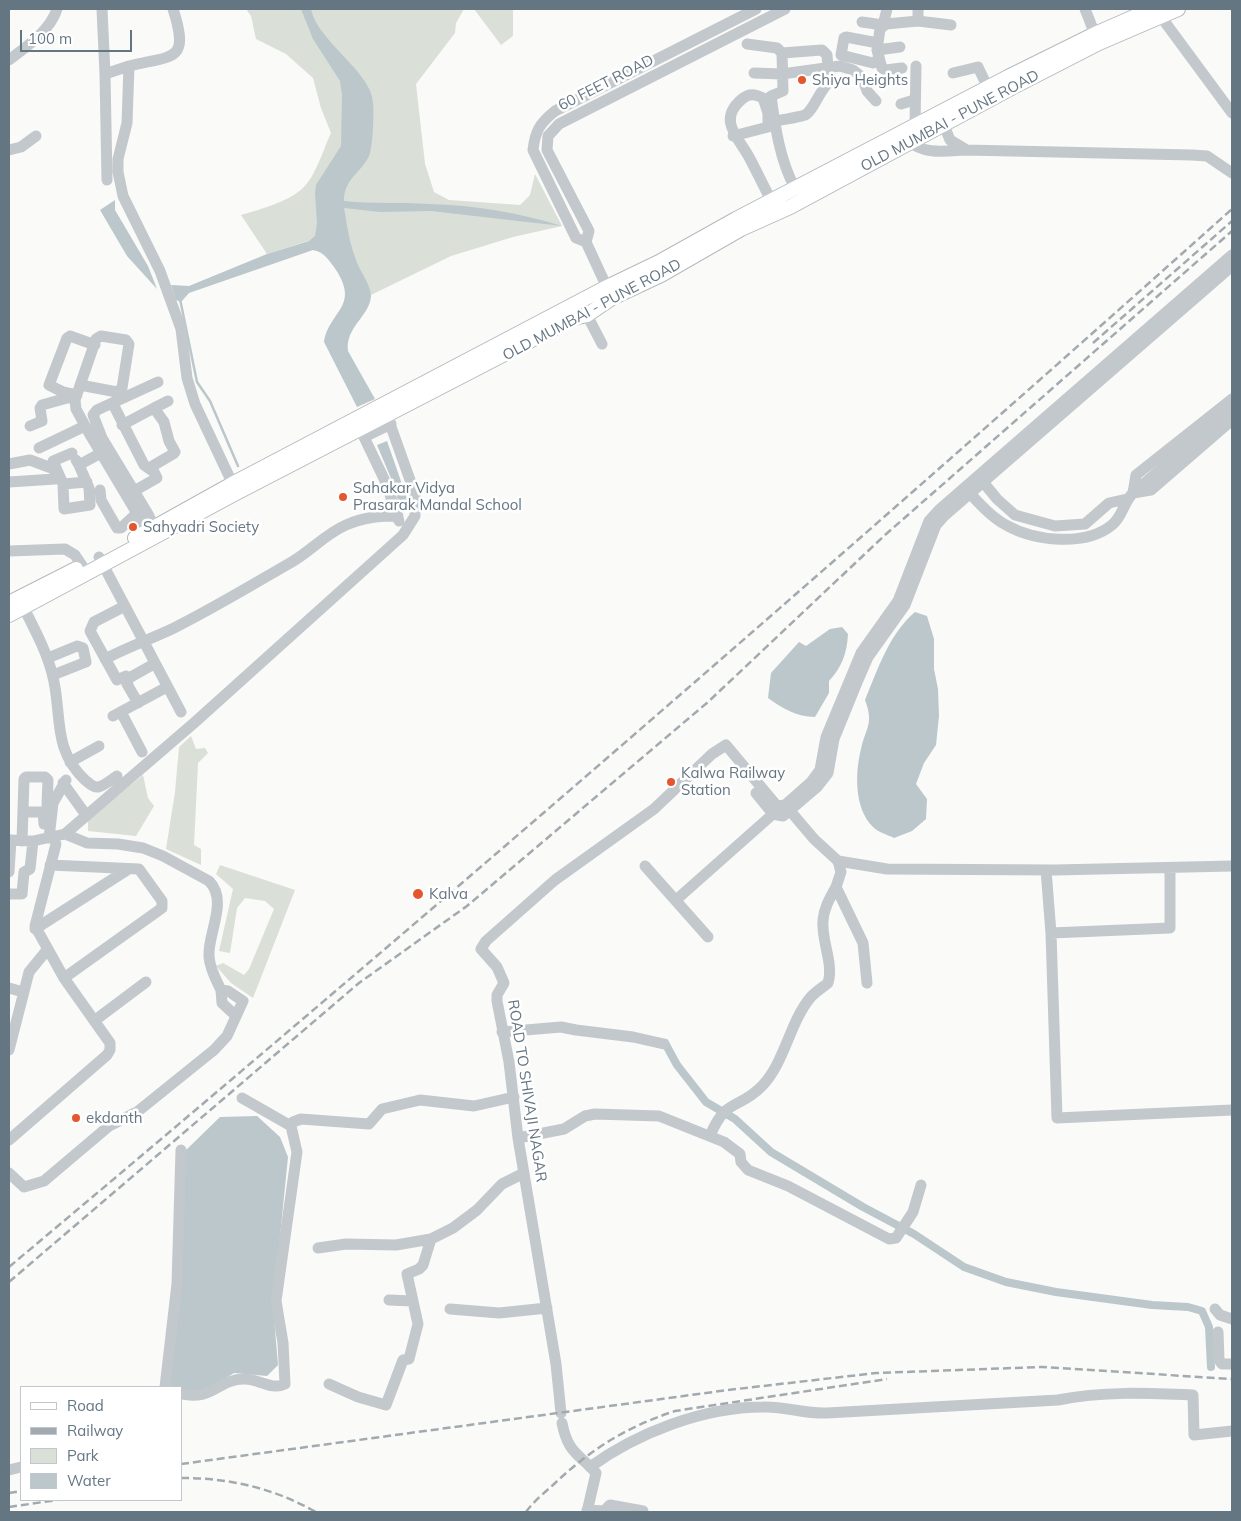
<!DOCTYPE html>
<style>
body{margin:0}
#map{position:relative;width:1241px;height:1521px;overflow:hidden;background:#fafaf8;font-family:Mulish,sans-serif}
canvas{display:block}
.frame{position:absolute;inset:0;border:10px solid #657683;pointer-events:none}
.legend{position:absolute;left:20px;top:1386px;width:162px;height:115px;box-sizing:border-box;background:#fff;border:1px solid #c1c8cd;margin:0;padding:6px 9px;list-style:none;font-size:15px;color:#657683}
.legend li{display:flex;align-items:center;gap:10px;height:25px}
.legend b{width:25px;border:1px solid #c1c8cd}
.scale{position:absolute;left:20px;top:30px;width:112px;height:22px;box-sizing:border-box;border:2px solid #657683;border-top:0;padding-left:6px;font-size:15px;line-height:18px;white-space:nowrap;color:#657683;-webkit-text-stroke:4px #fff;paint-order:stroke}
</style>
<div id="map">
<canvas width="1241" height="1521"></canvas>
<div class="frame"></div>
<ul class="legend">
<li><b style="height:6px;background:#fff"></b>Road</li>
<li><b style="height:6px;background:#a2aab0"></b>Railway</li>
<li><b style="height:14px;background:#dadfd7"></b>Park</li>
<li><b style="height:14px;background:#bbc7cb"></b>Water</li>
</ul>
<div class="scale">100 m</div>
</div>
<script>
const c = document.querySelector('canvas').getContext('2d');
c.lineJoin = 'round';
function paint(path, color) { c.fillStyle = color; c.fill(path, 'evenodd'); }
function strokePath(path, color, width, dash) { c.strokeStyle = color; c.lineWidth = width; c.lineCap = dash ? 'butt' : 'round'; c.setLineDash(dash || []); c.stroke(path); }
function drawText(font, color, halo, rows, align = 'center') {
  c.font = font + ' Mulish,sans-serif'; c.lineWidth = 5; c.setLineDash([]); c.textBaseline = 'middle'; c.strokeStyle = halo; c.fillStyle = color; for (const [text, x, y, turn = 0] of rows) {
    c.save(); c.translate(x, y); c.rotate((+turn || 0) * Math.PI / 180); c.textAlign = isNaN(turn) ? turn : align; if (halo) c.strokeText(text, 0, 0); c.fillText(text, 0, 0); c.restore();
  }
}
paint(new Path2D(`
 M 246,9 L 464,9 L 456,23 L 455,33 L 416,84 L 425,164 L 434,192 L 449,200 L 520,205 L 530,195 L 535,174 L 562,226 L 513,237 L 451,256 L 371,295 L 360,270 L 333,265 L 322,252 L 313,250 L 308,241 L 267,254 L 241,215 C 261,209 285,203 302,189 C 316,176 323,150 331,133 L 321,108 L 313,78 L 286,54 L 256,39 L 251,16 Z
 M 474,9 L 513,9 L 513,36 L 501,45 Z
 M 191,736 L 196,749 L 205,748 L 208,753 L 198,763 L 194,845 L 201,849 L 201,865 L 166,849 L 175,792 L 179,747 Z
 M 143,775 L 148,798 L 154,806 L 136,836 L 88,831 L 88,820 Z
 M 220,865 L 295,890 L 253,998 L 231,983 L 216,966 L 223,963 L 244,975 L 249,969 L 274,909 L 265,901 L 245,898 L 237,908 L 230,953 L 219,951 L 233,889 L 216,874 Z`), '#dadfd7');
paint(new Path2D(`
 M 301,9 L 311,9 C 317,41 372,72 373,103 C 374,113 373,147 369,156 C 360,174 344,179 344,201 C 373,204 401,202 429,204 C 475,205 519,213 562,226 L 431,211 L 380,212 L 344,208 C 347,225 349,241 355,257 C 358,269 371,284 371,296 C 370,316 345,327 348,351 L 375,399 L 357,407 L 324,342 C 329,311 360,307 336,270 C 329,260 324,252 313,250 L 189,293 L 181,302 L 176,300 L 171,285 L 189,286 L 267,254 L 309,241 L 315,236 L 317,223 L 315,193 L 316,185 L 341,146 L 342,95 L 340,81 L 313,39 Z
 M 115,200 L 115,210 L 148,266 L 157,289 L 127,256 L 100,210 Z
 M 387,441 L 411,510 L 401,511 L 393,483 L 377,445 Z
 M 915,612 L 927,616 L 934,639 L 934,669 L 938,689 L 939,716 L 936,745 L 924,763 L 916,784 L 927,799 L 926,819 L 912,831 L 894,838 C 888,835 878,832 873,827 C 854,808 855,773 861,749 C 866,727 874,724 865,700 C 878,669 889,634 915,612 Z
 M 842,627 L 848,634 C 847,653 842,667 829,681 L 829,693 L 815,717 C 797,717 782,708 768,698 L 771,673 L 799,642 L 806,646 L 830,629 Z
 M 257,1116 L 280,1137 L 288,1157 L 273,1306 L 278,1365 L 267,1376 L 234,1373 L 197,1395 L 181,1390 L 181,1387 L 169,1386 L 185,1151 L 220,1117 Z`), '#bbc7cb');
strokePath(new Path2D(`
 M 180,299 L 197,382 L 210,401 L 238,466`), '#bbc7cb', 2.5);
strokePath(new Path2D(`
 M 665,1043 L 677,1065 L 706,1102 L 735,1119 L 771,1152 L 863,1207 L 914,1234 L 964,1267 L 1006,1282 L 1056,1292 L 1152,1305 L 1188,1307 L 1202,1311 L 1209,1327 L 1211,1367`), '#bbc7cb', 8);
const major = new Path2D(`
 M 135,538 L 232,484 L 607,287 L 659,262 L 736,219 L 1008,77 L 1095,34 L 1152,9
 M 9,603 L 76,569
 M 9,615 L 236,493 L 574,318 L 587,315 L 612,298 L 661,275 L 741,229 L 790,207 L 1015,86 L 1099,43 L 1178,9`);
strokePath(major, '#b5babe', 16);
strokePath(new Path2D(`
 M 102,9 L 105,74 L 129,66
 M 173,9 C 190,62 174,55 129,66 L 127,123 L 118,159 L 118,172 L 123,196 L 160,271 L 181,329 L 187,378 L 195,404 L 236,491
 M 918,9 L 918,21 L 951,25
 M 1085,9 L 1098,42
 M 1156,10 L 1232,113
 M 862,22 L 883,25 L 887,9
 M 878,43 L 846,37 L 844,38 L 841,55 L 873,63 L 879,59
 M 747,44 L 777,48 L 782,53 L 783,91 L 771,96 C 775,126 780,161 795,188
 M 877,50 L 900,47
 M 9,60 C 27,46 50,31 57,9
 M 902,68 L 885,70 L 882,68 L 877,50 L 880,29 L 886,24 L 918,21
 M 754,73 L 782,74 L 840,66 L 853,70 L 862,77 L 867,91 L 876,101
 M 953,73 L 978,67 L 988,88
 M 105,74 L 107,180
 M 901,104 L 914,100
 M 941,118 L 950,140 L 965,149
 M 776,121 C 785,119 796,118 805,115 C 813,111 820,90 829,82 L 827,55 L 822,50 L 782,53
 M 915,126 L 916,66
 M 733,136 L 768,127 L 768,113 L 763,98 C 755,94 749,93 742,99 C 717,120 738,137 749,157 C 757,172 764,187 772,202
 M 908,141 C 925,155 945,151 966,150 L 1192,155 L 1207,156 L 1232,173
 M 9,150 L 21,147 L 36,136
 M 586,242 L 576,238 L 533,150 C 535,131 540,123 555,111 L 756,9
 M 610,294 L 586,242 L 589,231 L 547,150 L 548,136 L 559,124 L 785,9
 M 587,315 L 602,344
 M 80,385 L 117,392 L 122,388 L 129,344 L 126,340 L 101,336 L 96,339 L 75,400 L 76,409 L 89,433 L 151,537
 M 77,395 L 63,392 L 49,385 L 67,338 L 70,336 L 95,345
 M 1232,399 L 1136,475 L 1133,493 L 1151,490 L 1232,420
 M 113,404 L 144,465 L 154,472 L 157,478 L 134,491
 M 154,408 L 168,401
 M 391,424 L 364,437 L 386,483 L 399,521
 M 122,425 L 154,408 L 164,422 L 169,441 L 175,452 L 173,454 L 149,468
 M 30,426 L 42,421 L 40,408 L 42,405 L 67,398 L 75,398
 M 39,448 L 85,426
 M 72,453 L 53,461 L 63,484 L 64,509 L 90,505 L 89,488 L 79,465
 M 76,460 L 79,465 L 101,453
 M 9,464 L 30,460 L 54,469 L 56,477 L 55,479 L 9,482
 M 979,477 L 997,499 L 1015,515 L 1055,526 L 1085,524 L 1109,503 L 1127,499
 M 63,484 L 87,482
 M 966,489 C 977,501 991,517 1006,525 C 1034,541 1085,547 1112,525 C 1123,516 1123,503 1133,493 L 1232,409
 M 100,490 L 101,500 L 117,528 L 121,528 L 136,514
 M 157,534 L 148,514 L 102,438 L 93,415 L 97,410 L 158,382
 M 9,551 L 65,549 L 75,555 L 87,573
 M 99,557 L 181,712
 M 20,600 C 32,625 45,647 52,673 C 63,713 51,748 85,780 C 88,782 93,788 98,787 C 104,786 112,779 117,776
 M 125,606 L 94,622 L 90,631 L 117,680 L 126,676 L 129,678 L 154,664
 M 48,658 L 77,646 L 83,648 L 86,662 L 53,675
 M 105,659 C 128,647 151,639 174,628 C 214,608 252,585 290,563 C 310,552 325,534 346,525 C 364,517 380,516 398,516
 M 129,678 L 127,684 L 138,703
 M 121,712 L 142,752
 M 113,716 L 167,687
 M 70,762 L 99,746
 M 63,783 L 86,815
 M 756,793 L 773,814 L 783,816 L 817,787 L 828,773 L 834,739 L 858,680 L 868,657 L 905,605 L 936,525 L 944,516 L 1232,266
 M 786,806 L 814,839 L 838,861 L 887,869 L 1055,870 L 1232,866
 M 23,812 L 43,812 L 44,824
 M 49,838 L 53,803 L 66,780
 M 9,840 L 33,841 L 65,834 L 194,723 L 403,535 L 415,516 L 415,494 L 384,407
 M 22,841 L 24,779 L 26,777 L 45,777 L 48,780 L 47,805
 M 56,844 L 35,926 L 64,978
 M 838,861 L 841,872 L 836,887 L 863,943 L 867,983
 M 645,866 L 708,937
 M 1046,870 L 1051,933 L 1057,1118 L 1232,1110
 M 9,872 L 11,840
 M 9,894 L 22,894 L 24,872 L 30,869 L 33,841
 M 676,900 L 773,814 L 776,808
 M 35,929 L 127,870
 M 1051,933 L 1170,928 L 1170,868
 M 9,988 L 23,992
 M 221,990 L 222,1003 L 236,1016
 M 94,1021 L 146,982
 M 502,1032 L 561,1027 L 576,1030 L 633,1037 L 664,1044
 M 9,1050 L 29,972 L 47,950
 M 242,1098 L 291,1126
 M 710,1136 C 726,1097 739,1110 762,1086 C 785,1062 789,1024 810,998 C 815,992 822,988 828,983 C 834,963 821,941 823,920 C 824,908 830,898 836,887
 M 518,1138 L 564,1129 L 585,1116 L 595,1114 L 659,1116 L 724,1142 L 740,1154 L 741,1162 L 748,1170 L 788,1186 L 889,1239 L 896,1238 L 913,1212 L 921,1185
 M 9,1140 L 107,1055 L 110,1050 L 110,1043 L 64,978 L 162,908 L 162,901 L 139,869 L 50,865
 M 9,1173 L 24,1187 L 44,1181 L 109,1126 L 137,1112 L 214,1050 L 227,1036 L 243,1001 L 228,991 L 221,990 C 216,980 210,969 209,957 C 207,934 229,901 209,881 L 163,856 L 143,848 L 118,844 L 87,843 L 65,834
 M 318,1248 L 346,1244 L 396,1245 L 431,1239 L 453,1228 L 477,1210 L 502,1184 L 524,1173
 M 389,1300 L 412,1301
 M 450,1309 L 499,1313 L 547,1308
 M 1215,1309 L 1220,1315 L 1232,1319
 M 1218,1332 L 1219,1360 L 1222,1364 L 1232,1364
 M 329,1384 L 358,1397 L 386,1405 L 403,1360 L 409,1359 L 418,1324 L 407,1274 L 419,1269 L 423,1265 L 431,1239
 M 165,1387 L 177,1284 L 181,1150
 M 181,1394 C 213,1401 218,1379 244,1379 C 257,1378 272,1391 285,1384 L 283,1343 L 276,1301 L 297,1152 L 291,1126 L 293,1122 L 301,1119 L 369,1124 L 382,1109 L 420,1100 L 474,1106 L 514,1097
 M 561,1413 L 556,1364 L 518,1138 L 509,1062 L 497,1001 L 497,995 L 504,983 L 497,967 L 481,949 L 486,941 L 555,880 L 654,809 L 712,754 L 726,745 L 777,806 L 785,805 L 811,782 L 820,770 L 826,737 L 861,653 L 898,601 L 929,521 L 939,510 L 1232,255
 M 562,1423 C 568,1453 578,1453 596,1473 L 587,1512
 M 590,1467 C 637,1433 703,1407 763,1407 C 784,1406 805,1414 827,1413 C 904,1409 981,1404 1058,1400 C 1102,1391 1148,1393 1193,1395 L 1194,1435 L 1232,1431
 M 9,1470 L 21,1467
 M 587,1510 L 604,1511 L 610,1505 L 643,1511`), '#c3c8cc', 11);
strokePath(major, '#fff', 14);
strokePath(new Path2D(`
 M 1093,343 L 1232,221
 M 9,1267 C 422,921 830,568 1232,209
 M 9,1282 L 359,983 L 467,906 L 708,702 L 885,535 L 1232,231
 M 181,1464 L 728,1390 L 876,1373 L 1042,1367 L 1232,1379
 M 181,1478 C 230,1478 273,1488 316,1512
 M 9,1493 L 21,1491
 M 9,1507 L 57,1500
 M 526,1512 C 533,1502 544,1493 553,1485 C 591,1449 626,1427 675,1411 L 887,1379`), '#a2aab0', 2.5, [8, 4]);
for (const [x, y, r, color] of [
 [802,80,5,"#e4572e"],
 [343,497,5,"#e4572e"],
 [133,527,5,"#e4572e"],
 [671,782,5,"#e4572e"],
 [418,894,6,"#e4572e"],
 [76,1118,5,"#e4572e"]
]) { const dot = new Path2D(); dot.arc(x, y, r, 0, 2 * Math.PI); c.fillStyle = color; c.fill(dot); strokePath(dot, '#fff', 2); }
drawText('15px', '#657683', '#fff', [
 ["Shiya Heights",812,80],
 ["Sahakar Vidya",353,488],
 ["Prasarak Mandal School",353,505],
 ["Sahyadri Society",143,527],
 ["Kalwa Railway",681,773],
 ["Station",681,790],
 ["Kalva",429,894],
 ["ekdanth",86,1118]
], 'left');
drawText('15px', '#657683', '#fff', [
 ["60 FEET ROAD",606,83,-27],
 ["OLD MUMBAI - PUNE ROAD",950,121,-28],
 ["OLD MUMBAI - PUNE ROAD",592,310,-28],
 ["ROAD TO SHIVAJI NAGAR",527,1091,81]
]);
</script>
